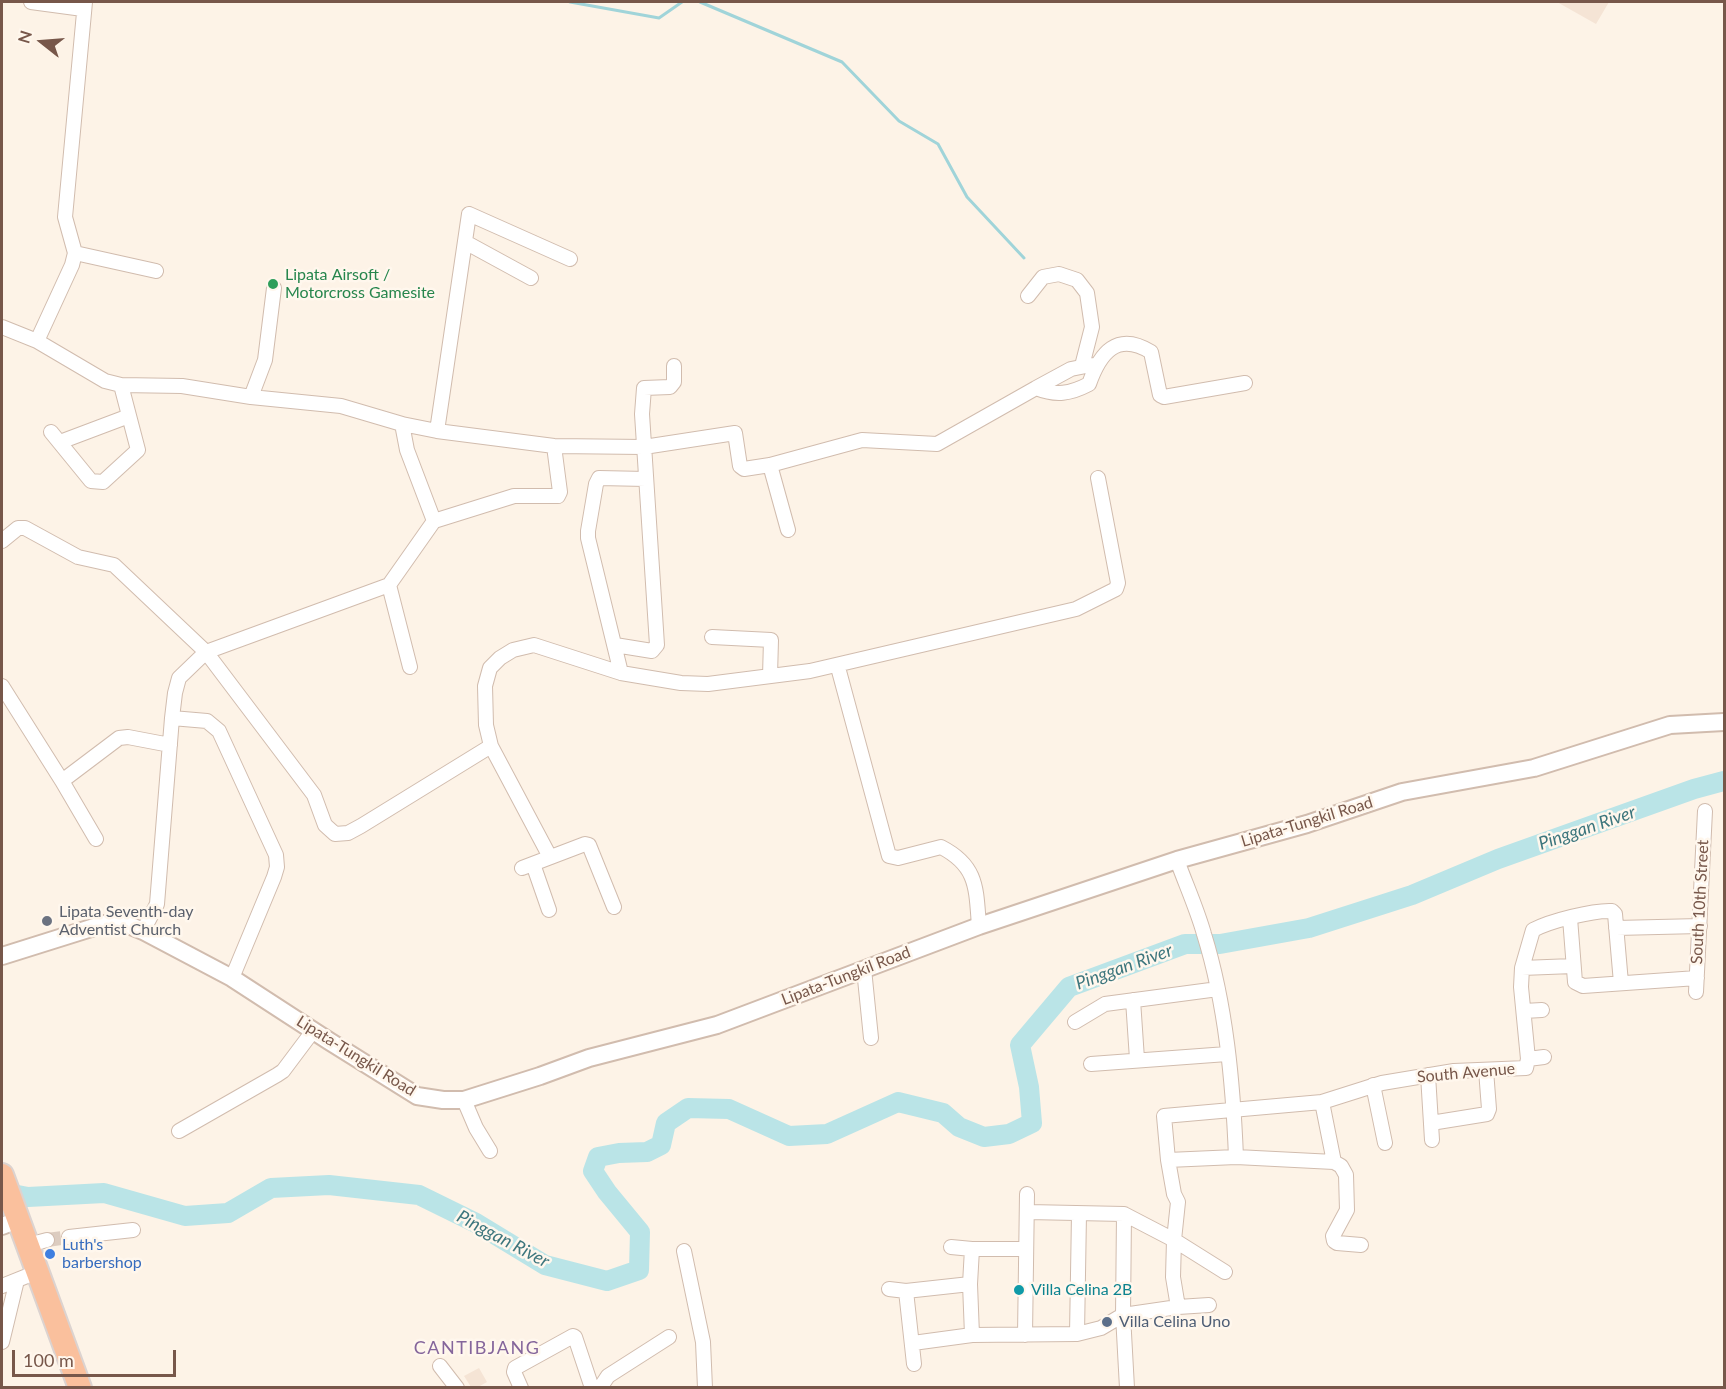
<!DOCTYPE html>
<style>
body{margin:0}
#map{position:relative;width:1726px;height:1389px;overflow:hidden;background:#fdf3e7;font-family:Lato,sans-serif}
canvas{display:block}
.frame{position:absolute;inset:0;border:3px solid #77574a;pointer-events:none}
.north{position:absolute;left:12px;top:12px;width:60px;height:60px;-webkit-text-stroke:4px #fff7ed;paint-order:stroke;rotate:287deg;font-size:16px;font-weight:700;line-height:24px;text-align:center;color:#77574a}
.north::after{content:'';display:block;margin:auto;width:21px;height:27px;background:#77574a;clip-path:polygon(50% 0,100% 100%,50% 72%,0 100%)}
.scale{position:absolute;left:12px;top:1350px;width:164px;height:27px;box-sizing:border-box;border:3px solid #77574a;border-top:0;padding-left:8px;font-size:18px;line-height:21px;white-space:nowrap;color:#77574a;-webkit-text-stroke:4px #fff7ed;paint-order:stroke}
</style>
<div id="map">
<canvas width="1726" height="1389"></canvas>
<div class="frame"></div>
<div class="north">N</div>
<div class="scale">100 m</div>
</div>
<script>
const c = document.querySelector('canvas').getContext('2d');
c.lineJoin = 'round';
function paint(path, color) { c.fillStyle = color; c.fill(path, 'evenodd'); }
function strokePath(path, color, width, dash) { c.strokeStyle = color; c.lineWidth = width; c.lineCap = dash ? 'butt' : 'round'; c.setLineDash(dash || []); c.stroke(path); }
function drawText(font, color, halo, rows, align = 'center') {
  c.font = font + ' Lato,sans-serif'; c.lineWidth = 5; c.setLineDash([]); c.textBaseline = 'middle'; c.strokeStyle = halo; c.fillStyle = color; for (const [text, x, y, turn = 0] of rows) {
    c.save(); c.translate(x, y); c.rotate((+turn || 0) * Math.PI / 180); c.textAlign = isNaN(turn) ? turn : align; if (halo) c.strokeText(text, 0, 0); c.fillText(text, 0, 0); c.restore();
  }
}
paint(new Path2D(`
 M 1557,2 L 1609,2 L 1596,24 Z
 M 479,1368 L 487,1382 L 478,1387 L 471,1387 L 464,1376 Z`), '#f5e4d5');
strokePath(new Path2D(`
 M 570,2 L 659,18 L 682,2
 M 700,2 L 842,62 L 899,121 L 938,144 L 967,197 L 1024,258`), '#a0d4d9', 3);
strokePath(new Path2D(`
 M 2,1192 L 28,1197 L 104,1193 L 185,1216 L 228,1213 L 271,1188 L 329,1185 L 419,1195 L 476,1223 L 545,1265 L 607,1281 L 639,1270 L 640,1232 L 607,1192 L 593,1171 L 598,1157 L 619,1153 L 647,1152 L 661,1145 L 666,1123 L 688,1108 L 729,1109 L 789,1136 L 827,1134 L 898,1102 L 943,1113 L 959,1127 L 984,1137 L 1009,1134 L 1032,1123 L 1029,1087 L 1020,1045 L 1069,987 L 1185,944 L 1220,944 L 1309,928 L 1412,895 L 1498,859 L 1694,789 L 1724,781`), '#bae4e7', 20);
strokePath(new Path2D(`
 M 47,1240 L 69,1237`), '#dcccc0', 14, [14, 7]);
const minor = new Path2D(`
 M 31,2 L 83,9
 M 465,242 L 531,278
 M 75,253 L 156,271
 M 1028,296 L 1043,277 L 1059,274 L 1077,280 L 1087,293 L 1092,327 L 1082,366
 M 2,327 L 37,341 L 105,381 L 121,385 L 182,386 L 251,397 L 341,406 L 402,424 L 437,431 L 554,446 L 644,447 L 735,433 L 740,466 L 744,469 L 770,465 L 862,440 L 937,444 L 1036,388 C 1056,396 1070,394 1089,384 C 1100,353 1117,331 1151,352 L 1160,395 L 1164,397 L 1245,383
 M 37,341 L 72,265 L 75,253 L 65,217 L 85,2
 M 1036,388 L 1071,369 L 1091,365
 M 251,397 L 265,360 L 274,288
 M 437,431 L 469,214 L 570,259
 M 51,432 L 91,481 L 103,482 L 138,450 L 121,385
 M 60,442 L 129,416
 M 770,465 L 788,530
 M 434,521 L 514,496 L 558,496 L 560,492 L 554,446
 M 2,541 L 18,528 L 25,528 L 78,557 L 114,565 L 206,652 L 314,795 L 325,825 L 335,834 L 348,833 L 361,826 L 491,746
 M 389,585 L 410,667
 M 712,637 L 771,640 L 770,676
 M 615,645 L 652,651 L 657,645 L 642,414 L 644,388 L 670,387 L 674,382 L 674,366
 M 839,671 L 889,856 L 898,858 L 941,847 C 978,866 976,889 979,926
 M 621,673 L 588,538 L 588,531 L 596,484 L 599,478 L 646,479
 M 2,686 L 62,781 L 96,839
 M 172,718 L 207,721 L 219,731 L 276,855 L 277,867 L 274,877 L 232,978
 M 62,781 L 119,738 L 128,737 L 170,745
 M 550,857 L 491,746 L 486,725 L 485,686 L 490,668 L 500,658 L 513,650 L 534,645 L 621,673 L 681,683 L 708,684 L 810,671 L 1076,609 L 1116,589 L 1118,583 L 1098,478
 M 1177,860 C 1186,885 1197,909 1204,934 C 1226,1005 1233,1083 1236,1157
 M 533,864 L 549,910
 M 522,868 L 585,844 L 589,845 L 614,907
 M 1570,918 L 1575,982 L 1583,986 L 1697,978
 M 1616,928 L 1700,926
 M 143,931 L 157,904 L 172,718 L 175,693 L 179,678 L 206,652 L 389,585 L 434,521 L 407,450 L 402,424
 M 1522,968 L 1573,966
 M 864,969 L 871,1038
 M 1696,992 L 1705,811
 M 1133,1000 L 1137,1059
 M 1524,1011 L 1542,1010
 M 1075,1022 L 1105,1004 L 1218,989
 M 1528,1059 L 1544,1057
 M 1091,1064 L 1227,1054
 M 1428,1075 L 1432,1140
 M 1373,1085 L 1385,1143
 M 464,1100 L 476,1128 L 490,1151
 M 1322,1102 L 1334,1162
 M 1431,1123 L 1487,1114 L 1489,1109 L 1486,1070
 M 179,1131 L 277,1075 L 283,1071 L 313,1031
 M 1168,1160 L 1236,1157 L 1334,1162 L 1341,1166 L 1346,1175 L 1347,1210 L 1333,1236 L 1334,1241 L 1337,1243 L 1361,1245
 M 1028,1212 L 1124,1214 L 1174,1240 L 1225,1272
 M 1124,1214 L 1123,1315 L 1127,1388
 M 69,1237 L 133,1230
 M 28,1245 L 47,1240
 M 951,1247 L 972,1249 L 1025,1249
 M 684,1251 L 703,1342 L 705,1388
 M 2,1286 L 37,1272
 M 889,1289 L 906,1291 L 970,1284
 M 906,1291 L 914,1364
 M 1178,1307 L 1173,1277 L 1174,1240 L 1178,1202 L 1174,1194 L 1168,1160 L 1164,1116 L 1322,1102 L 1382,1083 L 1454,1071 L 1526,1068 L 1528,1059 L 1521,987 L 1522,968 L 1533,930 C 1550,921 1593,910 1612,911 L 1615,914 L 1621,983
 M 1077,1334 L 1079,1214
 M 972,1335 L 970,1284 L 972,1249
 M 1025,1335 L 1027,1194
 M 2,1342 L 17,1280
 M 913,1343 L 972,1335 L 1077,1334 L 1101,1328 L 1123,1315 L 1178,1307 L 1209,1305
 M 440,1366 L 457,1388
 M 521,1388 L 514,1372 L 515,1368 L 573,1336 L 575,1337 L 592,1388
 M 600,1388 L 608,1376 L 669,1337`);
const tertiary = new Path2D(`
 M 2,956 L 104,924 L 126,924 L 143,931 L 232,978 L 329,1041 L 417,1096 L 443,1100 L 464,1100 L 540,1076 L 589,1058 L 717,1025 L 979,926 L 1177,860 L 1307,824 L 1402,792 L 1534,768 L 1670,725 L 1724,722
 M 2,1226 L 18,1220`);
const trunk = new Path2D(`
 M 2,1175 L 80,1388`);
strokePath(minor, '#d1bcae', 16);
strokePath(tertiary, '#d1bcae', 20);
strokePath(trunk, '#dcd3d0', 26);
strokePath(minor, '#fff', 14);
strokePath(tertiary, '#fff', 16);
strokePath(trunk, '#fac09d', 22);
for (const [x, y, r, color] of [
 [273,284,6,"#2e9e5b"],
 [47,921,6,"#6b7280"],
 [50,1254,6,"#3f7fe0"],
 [1019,1290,6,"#0f9aa8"],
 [1107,1322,6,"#5c6f8a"]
]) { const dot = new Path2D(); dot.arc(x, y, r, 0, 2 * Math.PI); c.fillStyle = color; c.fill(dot); strokePath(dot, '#fff7ed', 2); }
drawText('16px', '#27864d', '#fff7ed', [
 ["Lipata Airsoft /",285,275],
 ["Motorcross Gamesite",285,293]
], 'left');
drawText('16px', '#77574a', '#fff7ed', [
 ["Lipata-Tungkil Road",1307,822,-17],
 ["South 10th Street",1700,902,-87],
 ["Lipata-Tungkil Road",846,976,-21],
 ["Lipata-Tungkil Road",356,1056,32],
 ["South Avenue",1466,1073,-5]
]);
drawText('16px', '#5b616d', '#fff7ed', [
 ["Lipata Seventh-day",59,912],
 ["Adventist Church",59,930]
], 'left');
drawText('16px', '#366cbe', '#fff7ed', [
 ["Luth's",62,1245],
 ["barbershop",62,1263]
], 'left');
drawText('16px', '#0d838f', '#fff7ed', [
 ["Villa Celina 2B",1031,1290]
], 'left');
drawText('16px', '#4e5e75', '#fff7ed', [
 ["Villa Celina Uno",1119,1322]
], 'left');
drawText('italic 18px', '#3d767d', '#fff7ed', [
 ["Pinggan River",1587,828,-19],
 ["Pinggan River",1124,967,-20],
 ["Pinggan River",503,1239,28]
]);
c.letterSpacing = '1.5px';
drawText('18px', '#85669b', '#fff7ed', [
 ["CANTIBJANG",477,1348]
]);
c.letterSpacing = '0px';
</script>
